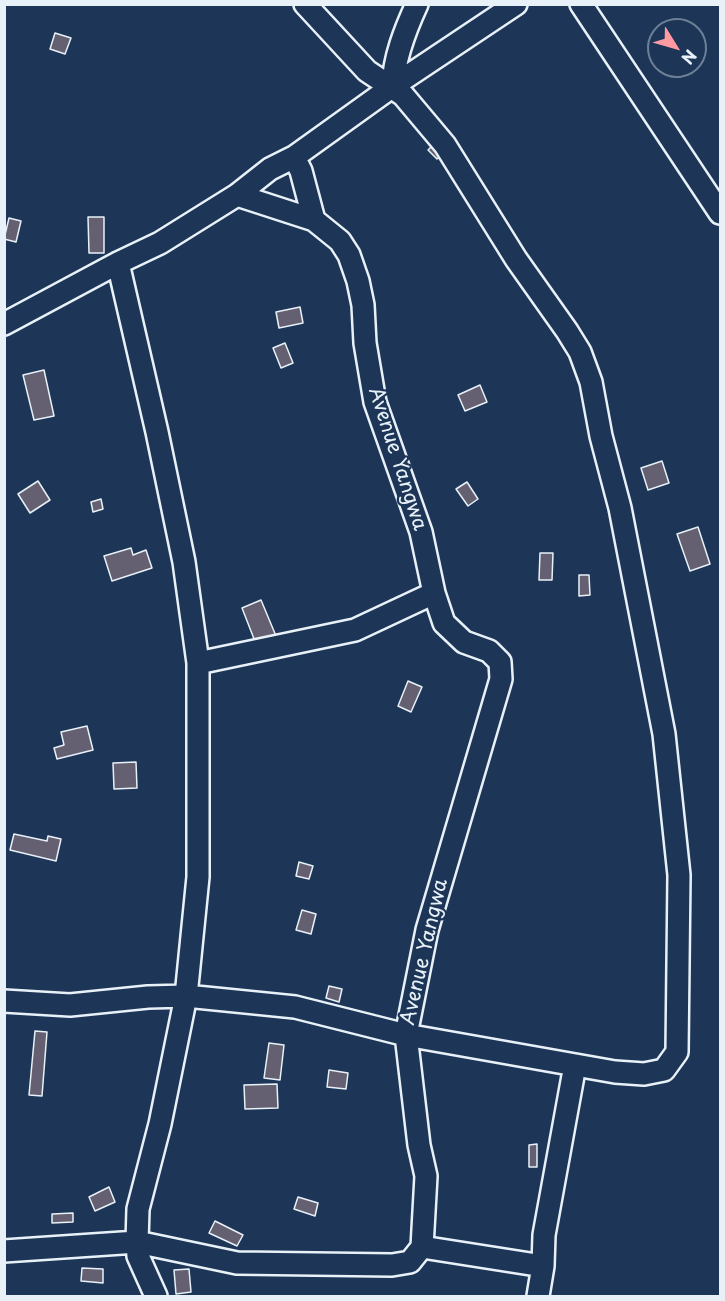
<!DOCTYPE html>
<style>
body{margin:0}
#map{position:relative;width:725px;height:1301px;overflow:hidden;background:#1d3557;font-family:"Playpen Sans",sans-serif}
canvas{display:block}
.frame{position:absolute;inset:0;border:6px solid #e8f1f8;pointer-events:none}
.north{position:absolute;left:647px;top:18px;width:60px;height:60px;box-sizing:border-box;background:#1d3557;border:2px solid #6e8097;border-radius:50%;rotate:127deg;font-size:16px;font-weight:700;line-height:24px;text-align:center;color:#e8f1f8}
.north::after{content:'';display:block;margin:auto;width:21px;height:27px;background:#ff9aa2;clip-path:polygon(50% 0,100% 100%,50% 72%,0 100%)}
</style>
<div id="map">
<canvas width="725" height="1301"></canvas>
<div class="frame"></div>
<div class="north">N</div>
</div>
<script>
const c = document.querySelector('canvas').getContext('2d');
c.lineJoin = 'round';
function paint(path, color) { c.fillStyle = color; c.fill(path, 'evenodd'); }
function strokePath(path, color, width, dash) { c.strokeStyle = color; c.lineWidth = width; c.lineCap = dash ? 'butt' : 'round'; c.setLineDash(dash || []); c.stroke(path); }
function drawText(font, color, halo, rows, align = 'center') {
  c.font = font + ' "Playpen Sans",sans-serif'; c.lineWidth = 4.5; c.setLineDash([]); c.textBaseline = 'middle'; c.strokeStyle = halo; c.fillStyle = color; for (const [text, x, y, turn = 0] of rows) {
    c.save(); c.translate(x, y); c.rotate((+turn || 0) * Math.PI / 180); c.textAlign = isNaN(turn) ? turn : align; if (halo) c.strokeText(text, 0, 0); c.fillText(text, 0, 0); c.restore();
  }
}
const building = new Path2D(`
 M 55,33 L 71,38 L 65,54 L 50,49 Z
 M 437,141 L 446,151 L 437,159 L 428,150 Z
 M 88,217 L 104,217 L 104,253 L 89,253 Z
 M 9,218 L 21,221 L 16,242 L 4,239 Z
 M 300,307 L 303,323 L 279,328 L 276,312 Z
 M 285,343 L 293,363 L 281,368 L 273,348 Z
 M 44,370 L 54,416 L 34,420 L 23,375 Z
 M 480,385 L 487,402 L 465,411 L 458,395 Z
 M 662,461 L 669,483 L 648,490 L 641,468 Z
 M 38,481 L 50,500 L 30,513 L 18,494 Z
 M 467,482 L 478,499 L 468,506 L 456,489 Z
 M 101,499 L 103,509 L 93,512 L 91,502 Z
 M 698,527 L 710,564 L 690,571 L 677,534 Z
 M 131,548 L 133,555 L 146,550 L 152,568 L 112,581 L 104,556 Z
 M 540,553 L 553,553 L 552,580 L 539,580 Z
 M 579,575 L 589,575 L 590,595 L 579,596 Z
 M 261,600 L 276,636 L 256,644 L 242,608 Z
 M 408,681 L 422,687 L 411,712 L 398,706 Z
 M 87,726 L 93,750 L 57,759 L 54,748 L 64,745 L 61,732 Z
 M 136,762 L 137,788 L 114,789 L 113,763 Z
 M 14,834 L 47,841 L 48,836 L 61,839 L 56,861 L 10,850 Z
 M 299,862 L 313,866 L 309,879 L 296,876 Z
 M 302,910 L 316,914 L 311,934 L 296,930 Z
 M 329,986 L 342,989 L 339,1002 L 326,998 Z
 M 35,1031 L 47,1032 L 42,1096 L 29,1095 Z
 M 269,1043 L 284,1045 L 280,1080 L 264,1078 Z
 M 329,1070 L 348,1073 L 346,1089 L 327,1087 Z
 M 277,1084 L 278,1108 L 245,1109 L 244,1085 Z
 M 537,1144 L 537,1167 L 529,1167 L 529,1145 Z
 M 109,1187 L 115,1202 L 95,1211 L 89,1197 Z
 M 298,1197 L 318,1203 L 315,1216 L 294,1209 Z
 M 73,1213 L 73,1222 L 52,1223 L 52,1214 Z
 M 215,1221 L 243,1235 L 237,1246 L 209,1233 Z
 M 82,1268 L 103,1269 L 103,1283 L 81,1281 Z
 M 189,1269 L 191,1292 L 176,1294 L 174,1270 Z`);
paint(building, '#646071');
strokePath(building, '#e8f1f8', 1.5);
const street = new Path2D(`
 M 581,4 L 720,213
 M 393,86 C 394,58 405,30 417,4
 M 294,157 L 393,86 L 516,4
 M 237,195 L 314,220
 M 118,263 L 157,432 L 184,562 L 198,663 L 198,877 L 186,996 L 160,1124 L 138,1209 L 137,1242 L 237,1263 L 392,1265 L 410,1262 L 422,1247 L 543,1266
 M 4,324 L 118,263 L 160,243 L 237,195 L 270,169 L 294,157 L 301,171 L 314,220 L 340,241 L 349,255 L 358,281 L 363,305 L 365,343 L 375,402 L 421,532 L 434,593 L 444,623 L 464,642 L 489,651 L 500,662 L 501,679 L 427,930 L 406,1035 L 419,1145 L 426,1176 L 422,1247
 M 198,663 L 355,630 L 434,593
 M 4,1001 L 70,1005 L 148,997 L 186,996 L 295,1007 L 406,1035 L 615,1072 L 644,1074 L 664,1070 L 677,1052 L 679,875 L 664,734 L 620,508 L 601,436 L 591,382 L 580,352 L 567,331 L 516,259 L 445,145 L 403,95 L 367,71 L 305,4
 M 4,1251 L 137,1242 L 138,1256 L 156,1296
 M 538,1296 L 543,1266 L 544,1235 L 575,1065`);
strokePath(street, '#e8f1f8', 26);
strokePath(street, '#1d3557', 21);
drawText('20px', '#e8f1f8', '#1d3557', [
 ["Avenue Yangwa",397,459,72],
 ["Avenue Yangwa",425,952,-77]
]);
</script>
